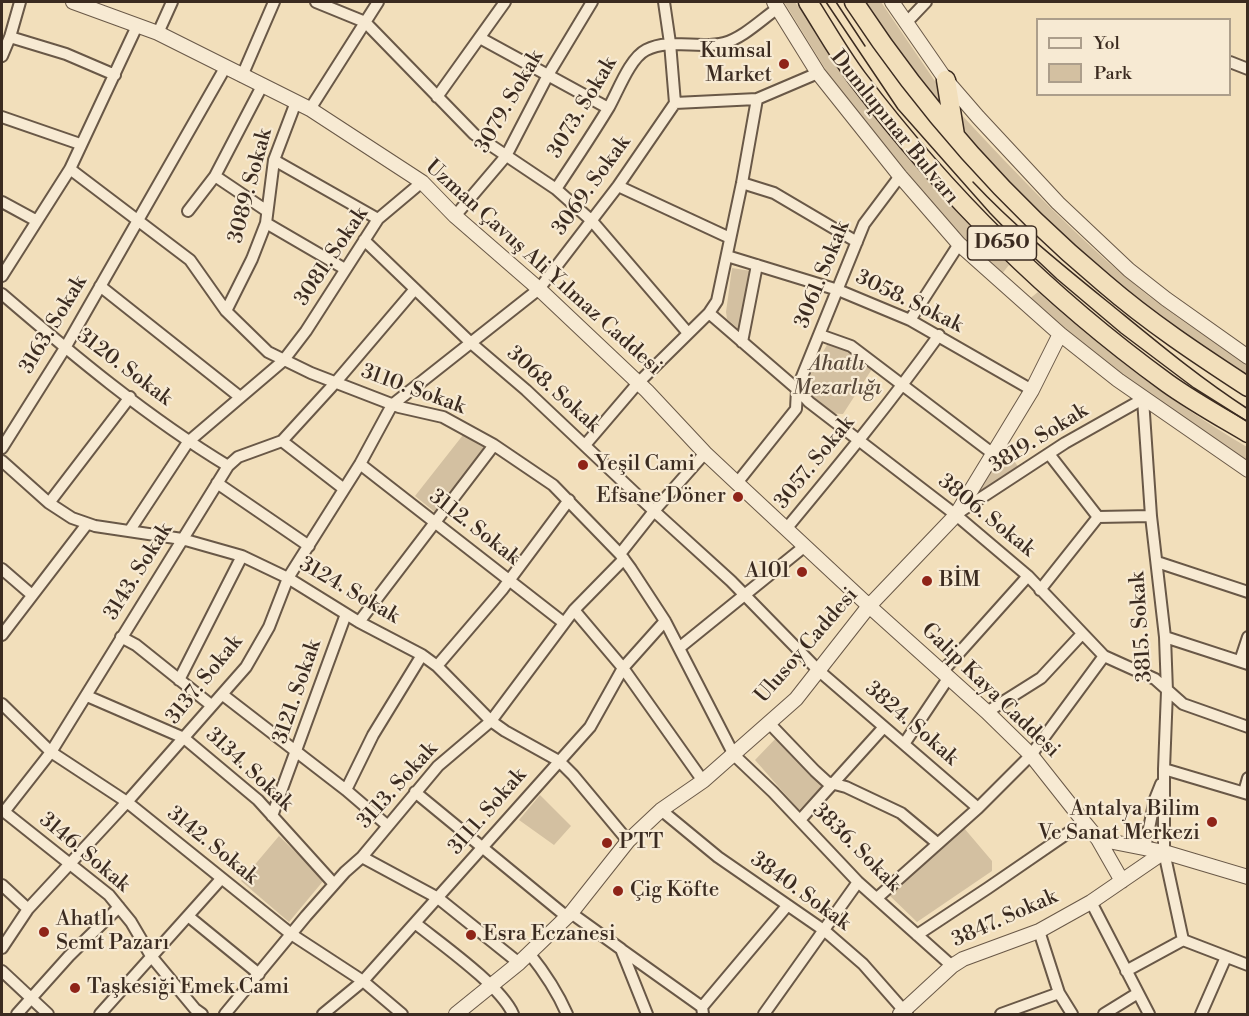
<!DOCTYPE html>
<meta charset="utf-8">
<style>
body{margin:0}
#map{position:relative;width:1249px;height:1016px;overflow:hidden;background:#f2dfbb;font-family:"Libre Bodoni",serif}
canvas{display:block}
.frame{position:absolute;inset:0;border:3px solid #3b2b20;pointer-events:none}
.legend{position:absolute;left:1036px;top:18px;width:195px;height:78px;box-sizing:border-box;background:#f7ead3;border:2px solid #ac9e8b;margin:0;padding:8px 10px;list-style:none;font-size:18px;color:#3b2b20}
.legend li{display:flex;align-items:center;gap:12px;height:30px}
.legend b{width:30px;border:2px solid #ac9e8b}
</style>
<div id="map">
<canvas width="1249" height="1016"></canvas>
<div class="frame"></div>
<ul class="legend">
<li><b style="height:8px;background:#f7ead3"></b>Yol</li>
<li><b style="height:16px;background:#d3c0a1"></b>Park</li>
</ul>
</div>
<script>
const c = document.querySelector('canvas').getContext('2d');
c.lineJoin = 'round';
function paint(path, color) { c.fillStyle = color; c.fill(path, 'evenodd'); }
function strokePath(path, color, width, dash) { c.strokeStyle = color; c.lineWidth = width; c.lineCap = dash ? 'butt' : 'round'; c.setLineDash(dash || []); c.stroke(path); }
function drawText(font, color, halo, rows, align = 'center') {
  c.font = font + ' "Libre Bodoni",serif'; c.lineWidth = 4.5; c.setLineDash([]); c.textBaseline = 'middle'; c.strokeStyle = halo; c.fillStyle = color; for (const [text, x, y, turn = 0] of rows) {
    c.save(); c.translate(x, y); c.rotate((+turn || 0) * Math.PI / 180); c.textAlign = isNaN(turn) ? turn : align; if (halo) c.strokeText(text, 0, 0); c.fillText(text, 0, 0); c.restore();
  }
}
paint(new Path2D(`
 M 784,2 L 795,2 C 860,94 927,188 1009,265 L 1001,275 L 965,240 L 931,201 L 837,88 Z
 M 861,2 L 881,2 L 941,90 L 949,123 Z
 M 957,110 C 1018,175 1080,242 1150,297 C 1181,321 1215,342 1247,364 L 1247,380 L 1166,323 L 1064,239 L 962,135 Z
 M 732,268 L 751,271 L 741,331 L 727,319 L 726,312 Z
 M 1038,292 C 1104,351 1171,402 1247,447 L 1247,461 L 1155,403 L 1028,300 Z
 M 828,343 L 845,349 L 872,369 L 843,414 C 827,415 814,403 804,392 L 807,381 Z
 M 463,435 L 486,449 L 436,513 L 415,496 Z
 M 1004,446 L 1019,468 L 972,501 Z
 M 778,736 L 823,785 L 799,810 L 755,760 Z
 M 540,795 L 571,826 L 554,845 L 519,820 Z
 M 964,828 L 992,861 L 992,871 L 917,922 L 888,894 Z
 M 279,836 L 324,880 L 289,922 L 241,881 Z`), '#d3c0a1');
const minor = new Path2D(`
 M 316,2 L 365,22 L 474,134 L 556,189 L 592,221 L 688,333
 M 664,2 L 670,43 L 675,103
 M 906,23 L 926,2
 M 158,33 L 172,2
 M 10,37 L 66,54 L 115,75
 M 480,38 L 608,108
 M 2,56 L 10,37 L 20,2
 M 1230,62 L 1248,69
 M 242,76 L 274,2
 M 437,97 L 505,2
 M 310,109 L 378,2
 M 2,117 L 80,144
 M 274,160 L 378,219
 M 70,169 L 190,260 L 226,311 L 268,352 L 311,373 L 399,407 L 443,417 L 494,445 L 553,485 L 620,554 L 631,569 L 665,621 L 734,755 L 773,792 L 858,882 L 952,966
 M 215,176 L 267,211
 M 742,183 L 774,193 L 857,242
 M 618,186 L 730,238
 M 556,189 C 574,162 592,135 609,107 C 618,91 630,58 646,50 C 671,37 698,50 724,43 C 743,38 762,19 778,8
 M 2,202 L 37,221
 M 188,211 L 215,176 L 262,86
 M 455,216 L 506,156 L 548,75 L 592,2
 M 266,223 L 345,269
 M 364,240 L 471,343 L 526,390 L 654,511 L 731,581 L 818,670 L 978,808
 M 727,256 L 838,290 L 910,320 L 1032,390
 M 2,276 L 70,169 L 137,26
 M 100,286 L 240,397
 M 2,294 C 73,355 147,417 228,466
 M 226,311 L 252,259 L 266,223 L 274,160 L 296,102
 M 709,313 L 797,389 L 809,402 L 956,515 L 1028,576 L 1104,656 L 1155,679 L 1183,704 L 1248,727
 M 910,320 L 959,244
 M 820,335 L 851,346 L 992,453
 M 742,342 L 757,265
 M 282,441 L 344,489
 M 585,445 L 638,383 L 709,313 L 717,301 L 742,183 L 757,99
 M 2,448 L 65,348 L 225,68
 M 1049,454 L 1098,517
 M 2,461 L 49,503 L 72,518 L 95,526 L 182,539 L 242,556 L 288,578 L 359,622 L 422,655 L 437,666 L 491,721 L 505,731 L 559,761 L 573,775 L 628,841
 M 360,464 L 564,623
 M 217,483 L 309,546
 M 737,483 L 796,409 L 797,389 L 864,224 L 900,176
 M 49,503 L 130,397
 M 958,513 L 1065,443 L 1143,399 L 1151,516 L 1165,637 L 1167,691 L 1164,769 L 1164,852 L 1183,940 L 1248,965
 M 786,529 C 839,465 891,402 939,335
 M 130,530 L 188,442 L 283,361 L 306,331 L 378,219 L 422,182
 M 620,554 L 654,511 L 705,453
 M 1157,562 L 1248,592
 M 2,569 L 32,595
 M 1040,590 L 1098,517 L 1151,516
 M 574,610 L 623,668 L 703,781
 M 359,622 L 494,445
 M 2,635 L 87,524
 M 121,637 L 136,645 L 211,705
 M 1165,637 L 1248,664
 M 679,648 L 805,546
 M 1240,661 L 1248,637
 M 437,666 L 502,590 L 569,500
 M 942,672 L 1028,576
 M 179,680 L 242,556
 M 223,695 L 346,790 L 388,826
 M 87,696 L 184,738 L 258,800 L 334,884
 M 2,704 L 51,752 L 127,802 L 291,934 L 363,981 L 402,1014
 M 987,712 L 1041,678 L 1081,635
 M 769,723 L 815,771 L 827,782 L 846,787 L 901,813 L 937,843
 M 904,744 L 949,677
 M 1164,769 L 1248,794
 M 346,790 L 373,735 L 422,655
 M 415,792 L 567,917
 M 1244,792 L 1248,778
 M 2,810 L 109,895 L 131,922 L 151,956 L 195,1009 L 202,1014
 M 661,810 L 718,857 L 825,931 L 863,964 L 907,1014
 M 4,812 L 51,752 L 228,466 L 238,457 L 282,441 L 335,383 L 415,289
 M 272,816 L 346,614
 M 800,820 L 884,727
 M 1145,848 L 1155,799 L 1161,784
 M 362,857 L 438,898 L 519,963
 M 2,885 L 28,909
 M 877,898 L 978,808 L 1031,755 L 1104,656
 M 1091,902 L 1149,1014
 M 571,913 L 621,949 L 647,1014
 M 188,916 L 259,974
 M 415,923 C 441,944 500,985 513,1014
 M 1039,931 L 1059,993 L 1072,1014
 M 917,935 L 988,888 L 1084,822
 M 2,948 L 28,909 L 127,802 L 246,667 L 269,627 L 288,578 L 360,464 L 392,405 L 539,289 L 618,186 L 675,103 L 757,99 L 818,73
 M 622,950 L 702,1007
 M 529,953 C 545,973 557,991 567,1014
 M 2,971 L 48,1014
 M 1126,971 L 1183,940
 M 17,1014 L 69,956 L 119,907
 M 100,1014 L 221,879
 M 225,1014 L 306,916 L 345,872 L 362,857 L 438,766 L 491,721 L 574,610 L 624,559
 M 323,1014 L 363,981 L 590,727 L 623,668 L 665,621
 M 703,1014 L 702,1007 L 787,906
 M 764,1014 L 858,882
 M 1001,1014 L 1059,993
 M 1104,1014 L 1138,993
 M 1201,1014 L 1226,957`);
const tertiary = new Path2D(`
 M 73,2 L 158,33 L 310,109 L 422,182 L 455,216 L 539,289 L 647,391 L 705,453 L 737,483 L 869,606 L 987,712 L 1031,755 L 1084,822 L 1098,839 L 1122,881
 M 774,2 L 818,73 L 900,176 L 959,244 L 1060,334 L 1118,380 L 1248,470
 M 892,2 L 946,80 L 978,117 L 1058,203 L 1129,270 L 1166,299 L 1248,357
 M 1098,839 L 1164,852 L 1248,877
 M 456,1014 L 519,963 L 571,913 L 628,841 L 661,810 L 703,781 L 796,699 L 869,606 L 956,515 L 1032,390 L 1060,334
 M 900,1014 L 952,966 L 963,959 L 1039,931 L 1091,902 L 1164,852`);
const trunk = new Path2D(`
 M 808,2 C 824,27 839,54 857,78 C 944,193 1050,298 1167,383 C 1192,401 1221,417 1248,433
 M 854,2 C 923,107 1007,202 1104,283 C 1149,322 1199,355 1248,387
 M 946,80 L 955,135`);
strokePath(minor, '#695847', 14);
strokePath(tertiary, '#695847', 16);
strokePath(trunk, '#3b2b20', 21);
strokePath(minor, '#f7ead3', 10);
strokePath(tertiary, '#f7ead3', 14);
strokePath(trunk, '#f2dfbb', 18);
strokePath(new Path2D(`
 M 826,2 L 898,109 L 990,213 L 1022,246 L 1057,279 L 1121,333 L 1194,388 L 1248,422
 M 836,2 L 865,46
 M 973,182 C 1015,227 1065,267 1113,306 C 1157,342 1200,378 1248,409`), '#3b2b20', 1.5);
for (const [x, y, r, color] of [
 [784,64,6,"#8f2418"],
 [583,465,6,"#8f2418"],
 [738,497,6,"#8f2418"],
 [802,572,6,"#8f2418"],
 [927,581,6,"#8f2418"],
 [1212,822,6,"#8f2418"],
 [607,843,6,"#8f2418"],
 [618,891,6,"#8f2418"],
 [44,932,6,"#8f2418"],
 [471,935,6,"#8f2418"],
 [75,988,6,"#8f2418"]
]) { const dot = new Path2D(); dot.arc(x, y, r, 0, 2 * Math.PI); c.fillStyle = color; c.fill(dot); strokePath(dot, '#f7ead3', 2); }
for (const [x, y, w] of [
 [1002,243,69]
]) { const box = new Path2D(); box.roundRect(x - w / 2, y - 17, w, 34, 4.5); c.fillStyle = '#f7ead3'; c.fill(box); strokePath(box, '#3b2b20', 1.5); }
drawText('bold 20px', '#3b2b20', null, [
 ["D650",1002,243]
]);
drawText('21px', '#3b2b20', '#f7ead3', [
 ["Kumsal",772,52,"right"],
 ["Market",772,76,"right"],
 ["Yeşil Cami",595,465],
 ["Efsane Döner",726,497,"right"],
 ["A101",790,572,"right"],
 ["BİM",939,581],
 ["Antalya Bilim",1200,810,"right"],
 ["Ve Sanat Merkezi",1200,834,"right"],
 ["PTT",619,843],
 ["Çig Köfte",630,891],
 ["Ahatlı",56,920],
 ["Semt Pazarı",56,944],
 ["Esra Eczanesi",483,935],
 ["Taşkesiği Emek Cami",87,988]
], 'left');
drawText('21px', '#3b2b20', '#f7ead3', [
 ["3079. Sokak",510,102,-60],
 ["3073. Sokak",583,108,-59],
 ["Dumlupınar Bulvarı",894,128,51],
 ["3089. Sokak",251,186,-75],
 ["3069. Sokak",592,186,-54],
 ["3081. Sokak",332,257,-56],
 ["Uzman Çavuş Ali Yılmaz Caddesi",543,268,42],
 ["3061. Sokak",823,275,-68],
 ["3058. Sokak",909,302,26],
 ["3163. Sokak",54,325,-59],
 ["3120. Sokak",124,368,37],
 ["3110. Sokak",413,390,20],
 ["3068. Sokak",553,390,42],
 ["3819. Sokak",1039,439,-32],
 ["3057. Sokak",815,463,-51],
 ["3806. Sokak",986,516,39],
 ["3112. Sokak",474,528,38],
 ["3143. Sokak",139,572,-58],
 ["3124. Sokak",349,591,30],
 ["3815. Sokak",1142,627,-94],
 ["Ulusoy Caddesi",807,646,-49],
 ["3137. Sokak",205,680,-51],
 ["Galip Kaya Caddesi",990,691,44],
 ["3121. Sokak",298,692,-71],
 ["3824. Sokak",911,724,41],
 ["3134. Sokak",249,770,43],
 ["3113. Sokak",398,786,-48],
 ["3111. Sokak",488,812,-49],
 ["3142. Sokak",212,846,39],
 ["3836. Sokak",856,848,45],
 ["3146. Sokak",84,853,40],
 ["3840. Sokak",800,892,36],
 ["3847. Sokak",1005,919,-24]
]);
drawText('italic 21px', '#59493a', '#f7ead3', [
 ["Ahatlı",837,365],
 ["Mezarlığı",837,389]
]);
</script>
